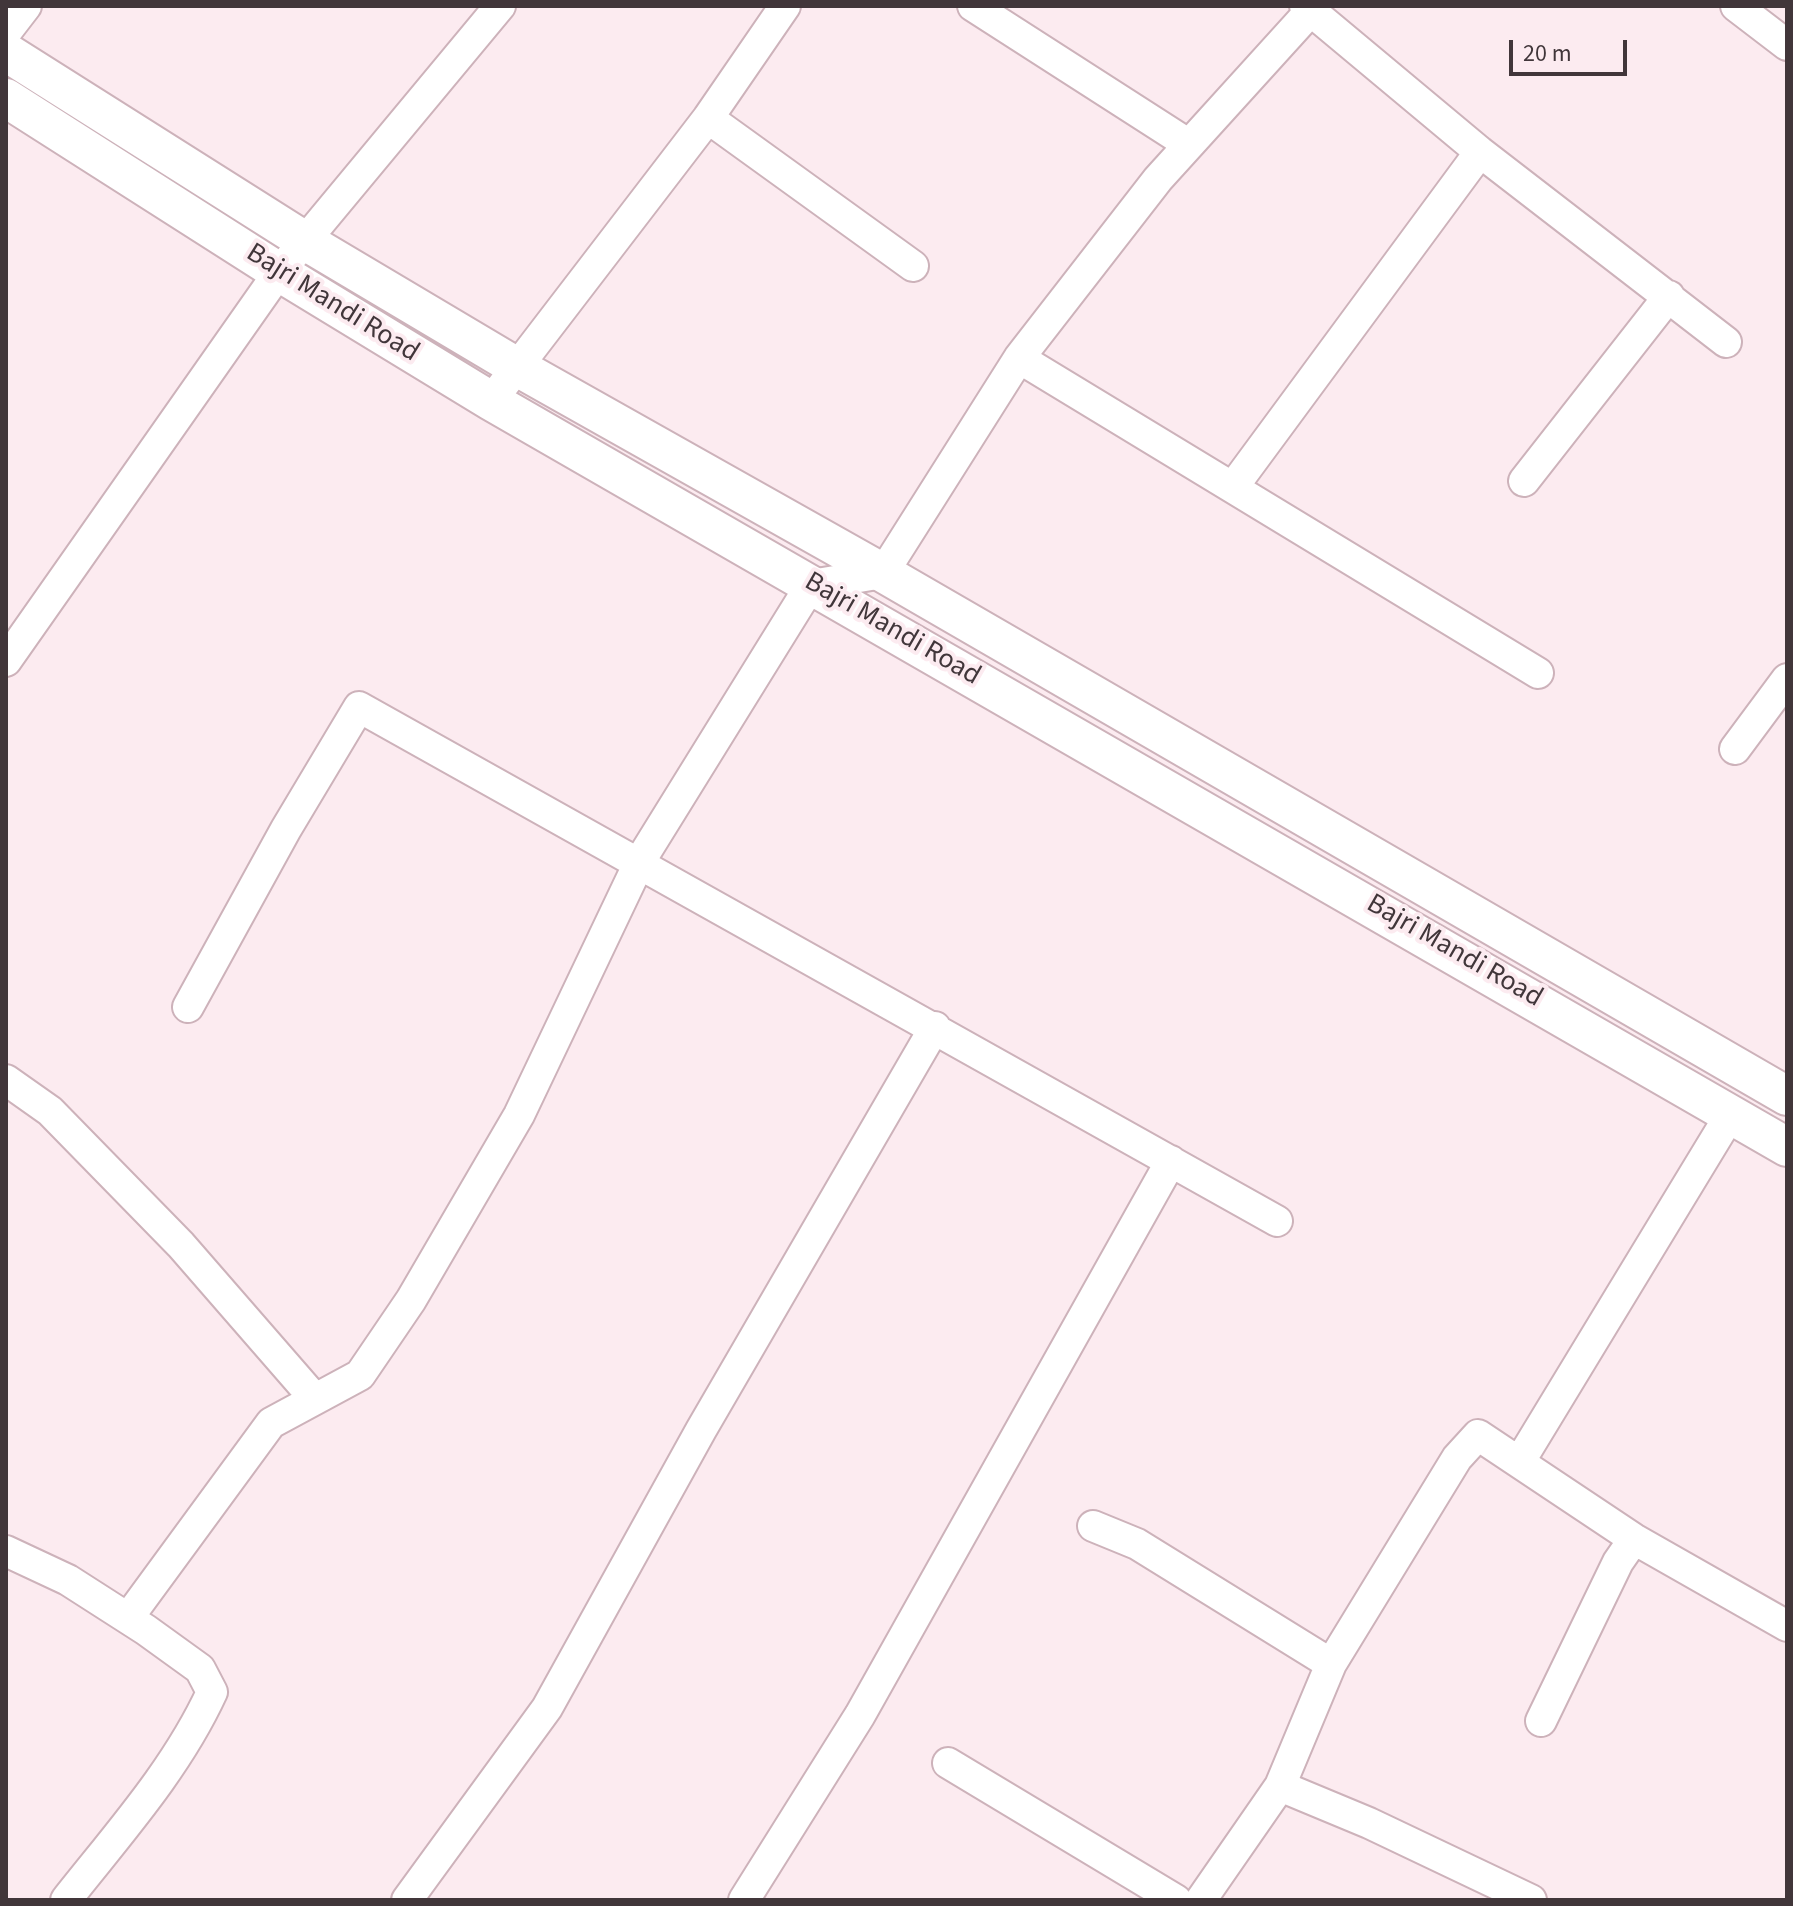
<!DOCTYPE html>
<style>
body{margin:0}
#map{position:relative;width:1793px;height:1906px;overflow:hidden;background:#fcebf0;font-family:"Source Sans 3",sans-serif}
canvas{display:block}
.frame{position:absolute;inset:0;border:8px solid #41363a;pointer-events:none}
.scale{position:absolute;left:1509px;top:40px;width:118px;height:36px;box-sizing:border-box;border:4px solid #41363a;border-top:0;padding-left:10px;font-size:24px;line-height:28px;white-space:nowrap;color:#41363a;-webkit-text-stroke:6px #fcebf0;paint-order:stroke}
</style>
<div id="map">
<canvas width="1793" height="1906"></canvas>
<div class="frame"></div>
<div class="scale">20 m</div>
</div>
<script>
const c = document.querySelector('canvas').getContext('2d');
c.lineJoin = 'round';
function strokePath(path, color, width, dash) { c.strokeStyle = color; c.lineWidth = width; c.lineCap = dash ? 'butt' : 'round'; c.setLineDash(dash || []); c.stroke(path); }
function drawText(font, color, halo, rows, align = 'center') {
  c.font = font + ' "Source Sans 3",sans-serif'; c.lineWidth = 8; c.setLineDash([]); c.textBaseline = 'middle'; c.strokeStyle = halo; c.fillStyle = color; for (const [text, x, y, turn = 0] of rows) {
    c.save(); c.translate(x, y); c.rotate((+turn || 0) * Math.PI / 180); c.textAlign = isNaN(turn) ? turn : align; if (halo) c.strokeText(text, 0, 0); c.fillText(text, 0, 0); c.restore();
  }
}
const minor = new Path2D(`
 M 973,6 L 1188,144
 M 1305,6 L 1480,152 L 1726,342
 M 1736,6 L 1787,45
 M 6,32 L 26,6
 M 708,118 L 913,266
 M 1019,358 L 1538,673
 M 491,401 L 708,118 L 785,6
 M 1524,481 L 1669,296
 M 1233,487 L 1480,152
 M 6,661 L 279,272 L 500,6
 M 1735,749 L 1787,679
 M 188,1007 L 286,829 L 359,707 L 1277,1221
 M 6,1080 L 50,1111 L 181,1245 L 315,1399
 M 1520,1461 L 1732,1112
 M 1093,1526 L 1137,1544 L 1331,1664
 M 6,1551 L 68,1580 L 146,1630 L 200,1669 L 212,1692 C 176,1770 118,1834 66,1900
 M 128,1618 L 271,1423 L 360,1375 L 411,1300 L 519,1115 L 640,861 L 811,585 L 883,573 L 1019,358 L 1158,179 L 1315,6
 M 1541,1721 L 1618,1562 L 1634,1539
 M 948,1763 L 1176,1900
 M 1280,1786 L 1369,1823 L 1531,1900
 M 407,1900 L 547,1708 L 701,1430 L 935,1027
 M 744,1900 L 860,1715 L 1171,1161
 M 1201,1900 L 1280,1786 L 1331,1664 L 1457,1458 L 1478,1435 L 1634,1539 L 1787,1626`);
const tertiary = new Path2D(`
 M 6,52 L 305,241 L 517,367 L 883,573 L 1787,1096
 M 6,98 L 279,272 L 491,401 L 1787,1147`);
strokePath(minor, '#cdb2ba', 34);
strokePath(tertiary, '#cdb2ba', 42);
strokePath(minor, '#fff', 30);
strokePath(tertiary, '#fff', 38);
drawText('28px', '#41363a', '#fcebf0', [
 ["Bajri Mandi Road",332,304,32],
 ["Bajri Mandi Road",892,630,30],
 ["Bajri Mandi Road",1454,952,30]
]);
</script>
